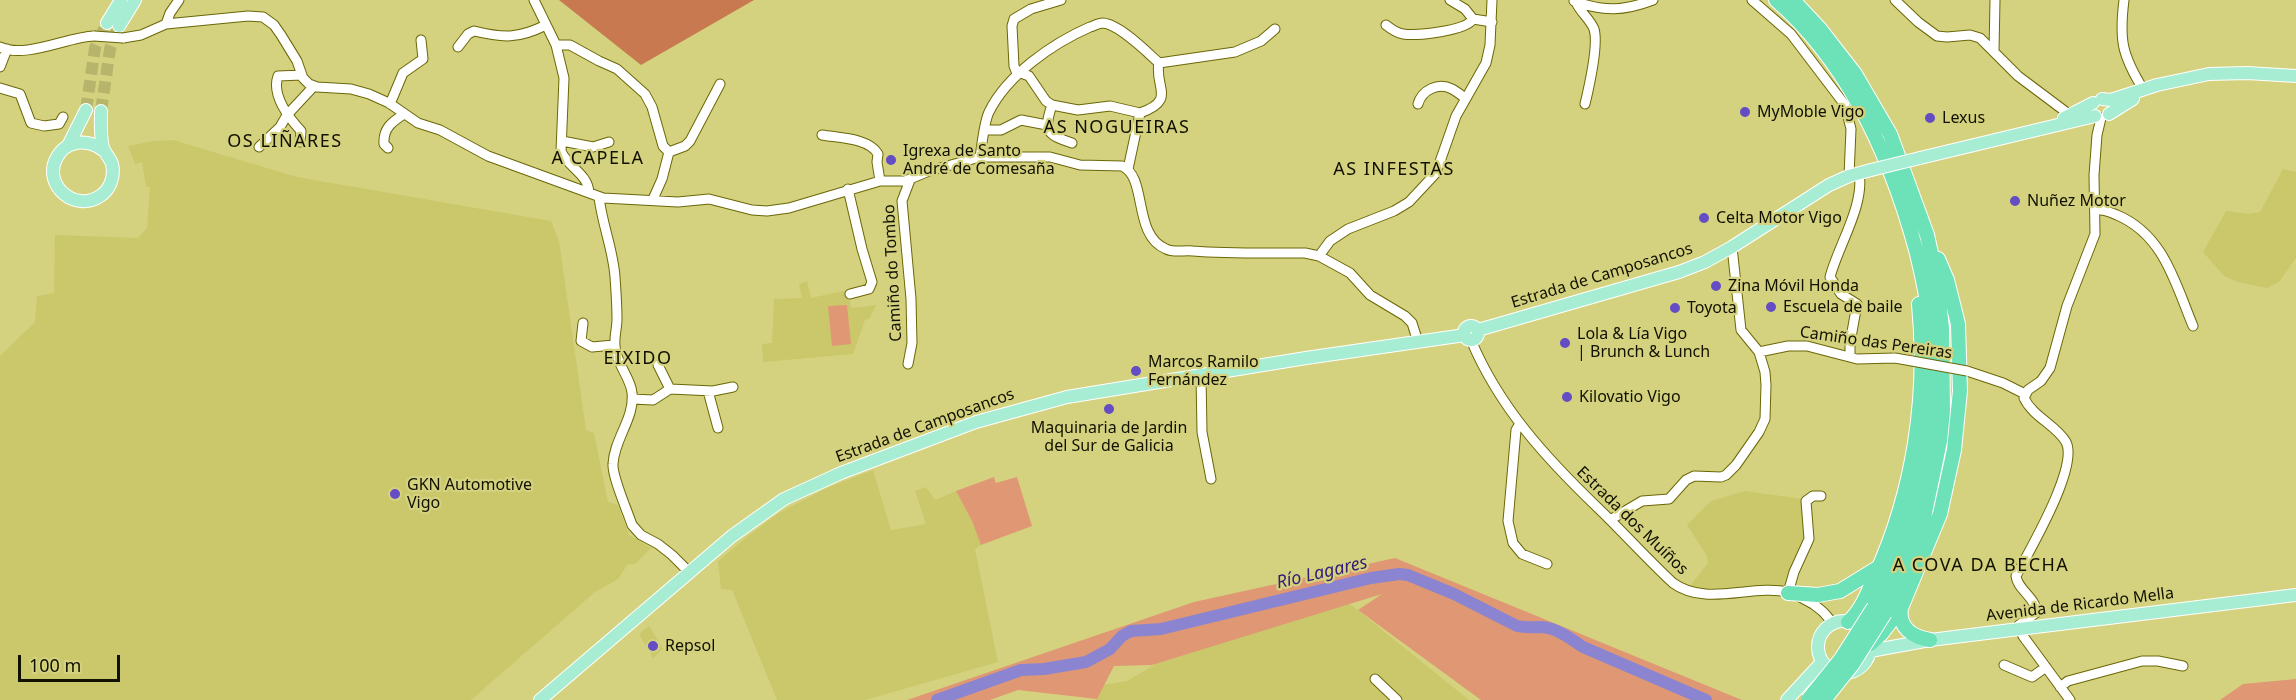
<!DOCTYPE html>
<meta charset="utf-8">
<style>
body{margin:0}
#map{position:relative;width:2296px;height:700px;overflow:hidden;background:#d4d27f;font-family:"Noto Sans",sans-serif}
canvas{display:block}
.scale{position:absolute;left:18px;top:655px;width:102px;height:27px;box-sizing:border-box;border:3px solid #121100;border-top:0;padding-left:8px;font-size:18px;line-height:21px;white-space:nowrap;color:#121100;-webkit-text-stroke:4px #d4d27f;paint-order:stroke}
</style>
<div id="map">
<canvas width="2296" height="700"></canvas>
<div class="scale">100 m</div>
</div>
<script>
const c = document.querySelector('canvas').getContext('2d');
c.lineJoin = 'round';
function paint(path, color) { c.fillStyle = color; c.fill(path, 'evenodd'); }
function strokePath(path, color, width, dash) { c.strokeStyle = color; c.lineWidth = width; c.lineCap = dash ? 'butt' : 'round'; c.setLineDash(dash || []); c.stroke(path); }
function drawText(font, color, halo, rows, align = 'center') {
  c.font = font + ' "Noto Sans",sans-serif'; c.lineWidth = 4.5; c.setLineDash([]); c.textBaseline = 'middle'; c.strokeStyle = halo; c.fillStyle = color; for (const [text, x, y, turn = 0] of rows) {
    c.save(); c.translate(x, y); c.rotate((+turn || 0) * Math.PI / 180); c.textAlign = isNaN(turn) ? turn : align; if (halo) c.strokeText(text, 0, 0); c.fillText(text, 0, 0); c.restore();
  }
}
paint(new Path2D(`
 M 173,140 L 297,177 L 551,221 L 559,241 L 586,430 L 594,433 L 608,502 L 618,505 L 629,535 L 651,548 L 635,564 L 628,564 L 618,579 L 595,592 L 471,700 L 0,700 L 0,356 L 35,322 L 37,296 L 54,293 L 55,235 L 138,238 L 147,228 L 150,187 L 146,187 L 142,162 L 135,164 L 128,146 L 154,141 Z
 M 2283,169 L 2296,172 L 2296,258 L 2279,282 L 2267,288 L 2238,282 L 2224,276 L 2203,252 L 2226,211 L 2249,214 L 2260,212 Z
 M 807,281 L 811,298 L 848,290 L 851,308 L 876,305 L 869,319 L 865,320 L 853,354 L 763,362 L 762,344 L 772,343 L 774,299 L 802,298 L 799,284 Z
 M 873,470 L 891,530 L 926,524 L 915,491 L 926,487 L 935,500 L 956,491 L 972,521 L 981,545 L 975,549 L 998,662 L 865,700 L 777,700 L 732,590 L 721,589 L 718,561 L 752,533 L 779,513 L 827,488 Z
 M 1745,491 L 1803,499 L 1808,530 L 1785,587 L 1703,588 L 1690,586 L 1708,563 L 1707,556 L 1687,525 L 1711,501 Z
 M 1350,604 L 1469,700 L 1096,700 L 1103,685 L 1127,681 L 1164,659 L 1290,613 Z
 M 649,626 L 663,649 L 653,658 L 639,634 Z`), '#cac86b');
paint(new Path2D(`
 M 847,305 L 851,344 L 832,346 L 828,306 Z
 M 994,477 L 996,483 L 1017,477 L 1032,526 L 981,545 L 972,521 L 956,491 Z
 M 1395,558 L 1742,700 L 1481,700 L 1358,610 L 1382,594 L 1152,665 L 1114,666 L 1097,699 L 1018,690 L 990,700 L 907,700 L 1194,602 Z
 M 2296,679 L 2296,700 L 2220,700 L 2243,684 Z`), '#e09874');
paint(new Path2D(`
 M 559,0 L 754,0 L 641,65 Z`), '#c87950');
strokePath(new Path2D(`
 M 937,700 L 1021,670 L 1044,669 L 1086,662 L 1110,649 L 1122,636 L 1131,631 L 1161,629 L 1371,578 L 1399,574 L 1408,575 L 1454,594 L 1517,626 C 1526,628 1533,627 1542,627 C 1557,628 1571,639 1583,647 L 1706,700`), '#8b84d0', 12);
strokePath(new Path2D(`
 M 86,110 L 95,48 L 107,23
 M 101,111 L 110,49 L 119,26`), '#b7b56c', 12, [12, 6]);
const minor = new Path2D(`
 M 534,0 L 556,45 L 564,78 L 561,151 C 568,168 588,173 589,193
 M 1061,0 L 1031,9 L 1014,19 L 1012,26 L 1014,66 L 1016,71 L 1029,76 L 1046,101 L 1052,105 L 1078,110 L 1110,106 L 1140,113
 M 1450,0 L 1465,9 L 1473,19 L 1492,22
 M 1752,0 L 1791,34 L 1845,105 L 1851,129 L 1849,176
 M 1895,0 L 1918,22 L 1937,36 L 1947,37 L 1970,35 L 1980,38 L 2018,76 L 2070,115
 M 2124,0 C 2119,40 2122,55 2143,89
 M 1574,1 C 1604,12 1624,11 1653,0
 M 1576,2 C 1580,12 1590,19 1594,29 C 1599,45 1589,87 1585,104
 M 166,24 L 170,13 L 179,0
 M 1386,25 C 1391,29 1396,33 1403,34 C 1417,36 1466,31 1473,19
 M 123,38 L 141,35 L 166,24 L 248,16 L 263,17 L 274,25 L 281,35 L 297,61 L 303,78 L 309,84 L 317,87 L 351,89 L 369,94 L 389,103 L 418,123 L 440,130 L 488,156 L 603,198 L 678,202 L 709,199 L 752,210 L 767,211 L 789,208 L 880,181 L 905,181 L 929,171 L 980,157 L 1050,157 L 1080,165 L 1122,166 C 1148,177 1132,235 1166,249 C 1174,253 1184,250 1193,251 C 1230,254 1268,253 1305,253 L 1319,256 L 1350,273 L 1370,295 L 1405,316 L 1412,323 L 1418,342
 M 556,45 L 570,45 L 599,61 L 617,69 L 645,94 L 652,107 L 663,146 L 669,152
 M 0,47 C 25,59 67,37 94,36
 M 458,47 L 468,34 L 474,31 C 503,38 518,39 546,25
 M 1994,51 L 1995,0
 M 1159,63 L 1235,52 L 1261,41 L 1275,29
 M 0,67 L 7,49
 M 0,88 L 20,94 L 31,123 L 44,126 L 59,124 L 63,117
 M 390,104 L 403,73 L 423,59 L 421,40
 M 1418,104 C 1422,90 1438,82 1452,89 C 1456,91 1461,95 1465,98
 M 1052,105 C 1043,131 1047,135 1072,143
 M 986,130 L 1001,130 L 1021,120 L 1047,125
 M 822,135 C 839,138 869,138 878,154 L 877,162 L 880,181
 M 562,141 L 593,147 L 609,142
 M 300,142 L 301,131 C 289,118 271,96 278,76 L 302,75
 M 259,147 L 280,127 L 287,115 L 314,86
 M 388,148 L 384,144 C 383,128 392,122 404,114
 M 980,157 C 982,145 984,122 989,112 C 1007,75 1053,43 1090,27 C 1094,26 1098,23 1103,23 C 1119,24 1147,52 1159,63
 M 1128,169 L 1140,113 C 1177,100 1154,87 1159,63
 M 848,189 L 862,249 L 872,282 L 869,289 L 850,294
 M 599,197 C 602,224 613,249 615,277 C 616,291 617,305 617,319 C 617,328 614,337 615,346 C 616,364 631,378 632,393 C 635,418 614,439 613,464 C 612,476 627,510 632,525 L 641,535 L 658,544 L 672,555 L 690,573
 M 653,199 L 662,179 L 669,152 L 685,146 L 690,141 L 720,84
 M 2095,210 C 2104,209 2109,212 2117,215 C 2164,235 2175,283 2193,326
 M 1732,247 L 1741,330 L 1759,352 L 1788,346 L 1807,346 L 1857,359 L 1895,358 L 1912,361
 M 1319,256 L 1330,241 L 1348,229 L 1394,211 L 1409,202 L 1436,173 L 1456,116 L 1486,63 L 1490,45 L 1492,0
 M 583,323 L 581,341 L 592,347 L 614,345
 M 1471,340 C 1499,407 1546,458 1598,508 C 1623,532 1647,559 1673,583 C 1706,607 1751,584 1788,592 C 1797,595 1805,599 1813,604 C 1821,610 1828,615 1832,624
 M 1850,355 L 1850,343 L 1857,304 L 1841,294 L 1830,277 C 1838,246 1865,205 1859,173
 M 908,364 L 912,343 L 911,299 L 902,201 L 910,180
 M 658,365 L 670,389
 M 1967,371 L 2003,383 L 2025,394
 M 1201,375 L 1202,432 L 1211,479
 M 708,391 L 718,428
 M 632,399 L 653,400 L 670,389 L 713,391 L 733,387
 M 1519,425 L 1516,430 L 1508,521 L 1513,543 L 1522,554 L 1547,564
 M 1610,520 L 1642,501 L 1669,499 L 1686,480 L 1694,476 L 1721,477 L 1726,475 L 1736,465 L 1759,432 L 1765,419 L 1766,385 L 1765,372 L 1759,352
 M 1788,593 L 1794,572 L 1809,539 L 1806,501 L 1813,496 L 1821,496
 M 2004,665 L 2032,677 L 2046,667
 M 1375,679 L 1397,700
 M 2060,687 L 2068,681 L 2142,661 L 2158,661 L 2183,666
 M 2070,700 L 2023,636 L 2019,625 L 2037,612 C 2035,597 2017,589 2016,576 C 2029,551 2079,467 2066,442 C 2056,425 2033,417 2024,398 L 2028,390 L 2041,381 L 2050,368 L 2067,306 L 2095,234 L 2094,175 L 2097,135 L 2101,118`);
const major = new Path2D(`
 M 107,23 L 121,0
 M 119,26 L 135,0
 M 2102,99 L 2111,100 L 2157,85 L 2209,74 L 2247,73 L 2296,76
 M 101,111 C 101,123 100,136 103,148 C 105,153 110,158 112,164 C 115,176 110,190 100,196 C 75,213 43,185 56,159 C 66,139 88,139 103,150
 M 2109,114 L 2133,99
 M 2064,118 L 2093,103
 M 68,146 L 86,110
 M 1920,158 L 2095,116
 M1464 333a7 7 0 1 1 14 0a7 7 0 1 1-14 0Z
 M 1478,330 L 1679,272 L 1705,262 L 1732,247 L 1829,185 L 1849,176 L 1871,170
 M1818 647a26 26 0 1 1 52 0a26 26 0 1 1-52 0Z
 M 1870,651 L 1930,640 L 2296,595
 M 540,700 L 732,536 L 784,499 L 841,473 L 976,422 L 1067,397 L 1306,358 L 1465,335
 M 1787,700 L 1822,662`);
const highway = new Path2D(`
 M 1776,0 C 1850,64 1891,158 1916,250 C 1922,274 1928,300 1930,326 C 1938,420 1922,524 1874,607
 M 1793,0 L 1820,29 L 1855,74 L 1890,134 L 1927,235 L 1936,276 L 1942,328 L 1943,411 L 1940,441 L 1923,522 L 1903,574 L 1885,613
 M 1788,593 L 1818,595 L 1840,591 L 1879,567
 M 1848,622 C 1862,610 1869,590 1876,574 C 1914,490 1928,396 1919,304
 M 1930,640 C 1912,637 1898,627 1901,608 L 1940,514 L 1954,450 L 1960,391 L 1958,324 L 1947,280 L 1938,259
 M 1870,644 L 1882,633 L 1901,608`);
strokePath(minor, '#6b6707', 11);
strokePath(major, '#fff', 14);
strokePath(highway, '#fff', 16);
strokePath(minor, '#fff', 9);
strokePath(major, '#a7edd4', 12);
strokePath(highway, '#6de1b7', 14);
const minorBridge = new Path2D(`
 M 94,36 L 123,38
 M 1912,361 L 1967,371`);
const majorBridge = new Path2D(`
 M 1871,170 L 1920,158`);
const highwayBridge = new Path2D(`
 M 1808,700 L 1841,659 L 1874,607
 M 1824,700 L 1852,665 L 1885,613`);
strokePath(minorBridge, '#6b6707', 11, []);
strokePath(majorBridge, '#fff', 14, []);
strokePath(highwayBridge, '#fff', 16, []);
strokePath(minorBridge, '#fff', 9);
strokePath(majorBridge, '#a7edd4', 12);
strokePath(highwayBridge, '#6de1b7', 14);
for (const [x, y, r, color] of [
 [1745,112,6,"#644cc5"],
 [1930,118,6,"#644cc5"],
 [891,160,6,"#644cc5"],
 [2015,201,6,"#644cc5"],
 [1704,218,6,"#644cc5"],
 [1716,286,6,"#644cc5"],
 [1771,307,6,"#644cc5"],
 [1675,308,6,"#644cc5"],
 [1565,343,6,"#644cc5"],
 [1136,371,6,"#644cc5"],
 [1567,397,6,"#644cc5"],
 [1109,409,6,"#644cc5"],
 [395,494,6,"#644cc5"],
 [653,646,6,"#644cc5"]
]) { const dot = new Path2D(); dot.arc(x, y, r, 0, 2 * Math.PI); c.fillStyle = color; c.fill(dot); strokePath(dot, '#d4d27f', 2); }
drawText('16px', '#121100', '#d4d27f', [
 ["MyMoble Vigo",1757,112],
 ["Lexus",1942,118],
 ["Igrexa de Santo",903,151],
 ["André de Comesaña",903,169],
 ["Nuñez Motor",2027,201],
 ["Celta Motor Vigo",1716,218],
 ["Zina Móvil Honda",1728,286],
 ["Escuela de baile",1783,307],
 ["Toyota",1687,308],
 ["Lola & Lía Vigo",1577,334],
 ["| Brunch & Lunch",1577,352],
 ["Marcos Ramilo",1148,362],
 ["Fernández",1148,380],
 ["Kilovatio Vigo",1579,397],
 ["Maquinaria de Jardin",1109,428,"center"],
 ["del Sur de Galicia",1109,446,"center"],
 ["GKN Automotive",407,485],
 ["Vigo",407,503],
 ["Repsol",665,646]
], 'left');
drawText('16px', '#121100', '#d4d27f', [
 ["Camiño do Tombo",893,273,-93],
 ["Estrada de Camposancos",1602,276,-17],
 ["Camiño das Pereiras",1876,343,8],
 ["Estrada de Camposancos",925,426,-20],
 ["Estrada dos Muíños",1632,521,44],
 ["Avenida de Ricardo Mella",2080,605,-7]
]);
c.letterSpacing = '1.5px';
drawText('18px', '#121100', '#d4d27f', [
 ["AS NOGUEIRAS",1117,128],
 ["OS LIÑARES",285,142],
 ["A CAPELA",598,159],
 ["AS INFESTAS",1394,170],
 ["EIXIDO",638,359],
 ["A COVA DA BECHA",1981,566]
]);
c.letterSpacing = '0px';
drawText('italic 18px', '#341d77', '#d4d27f', [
 ["Río Lagares",1322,573,-13]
]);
</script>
